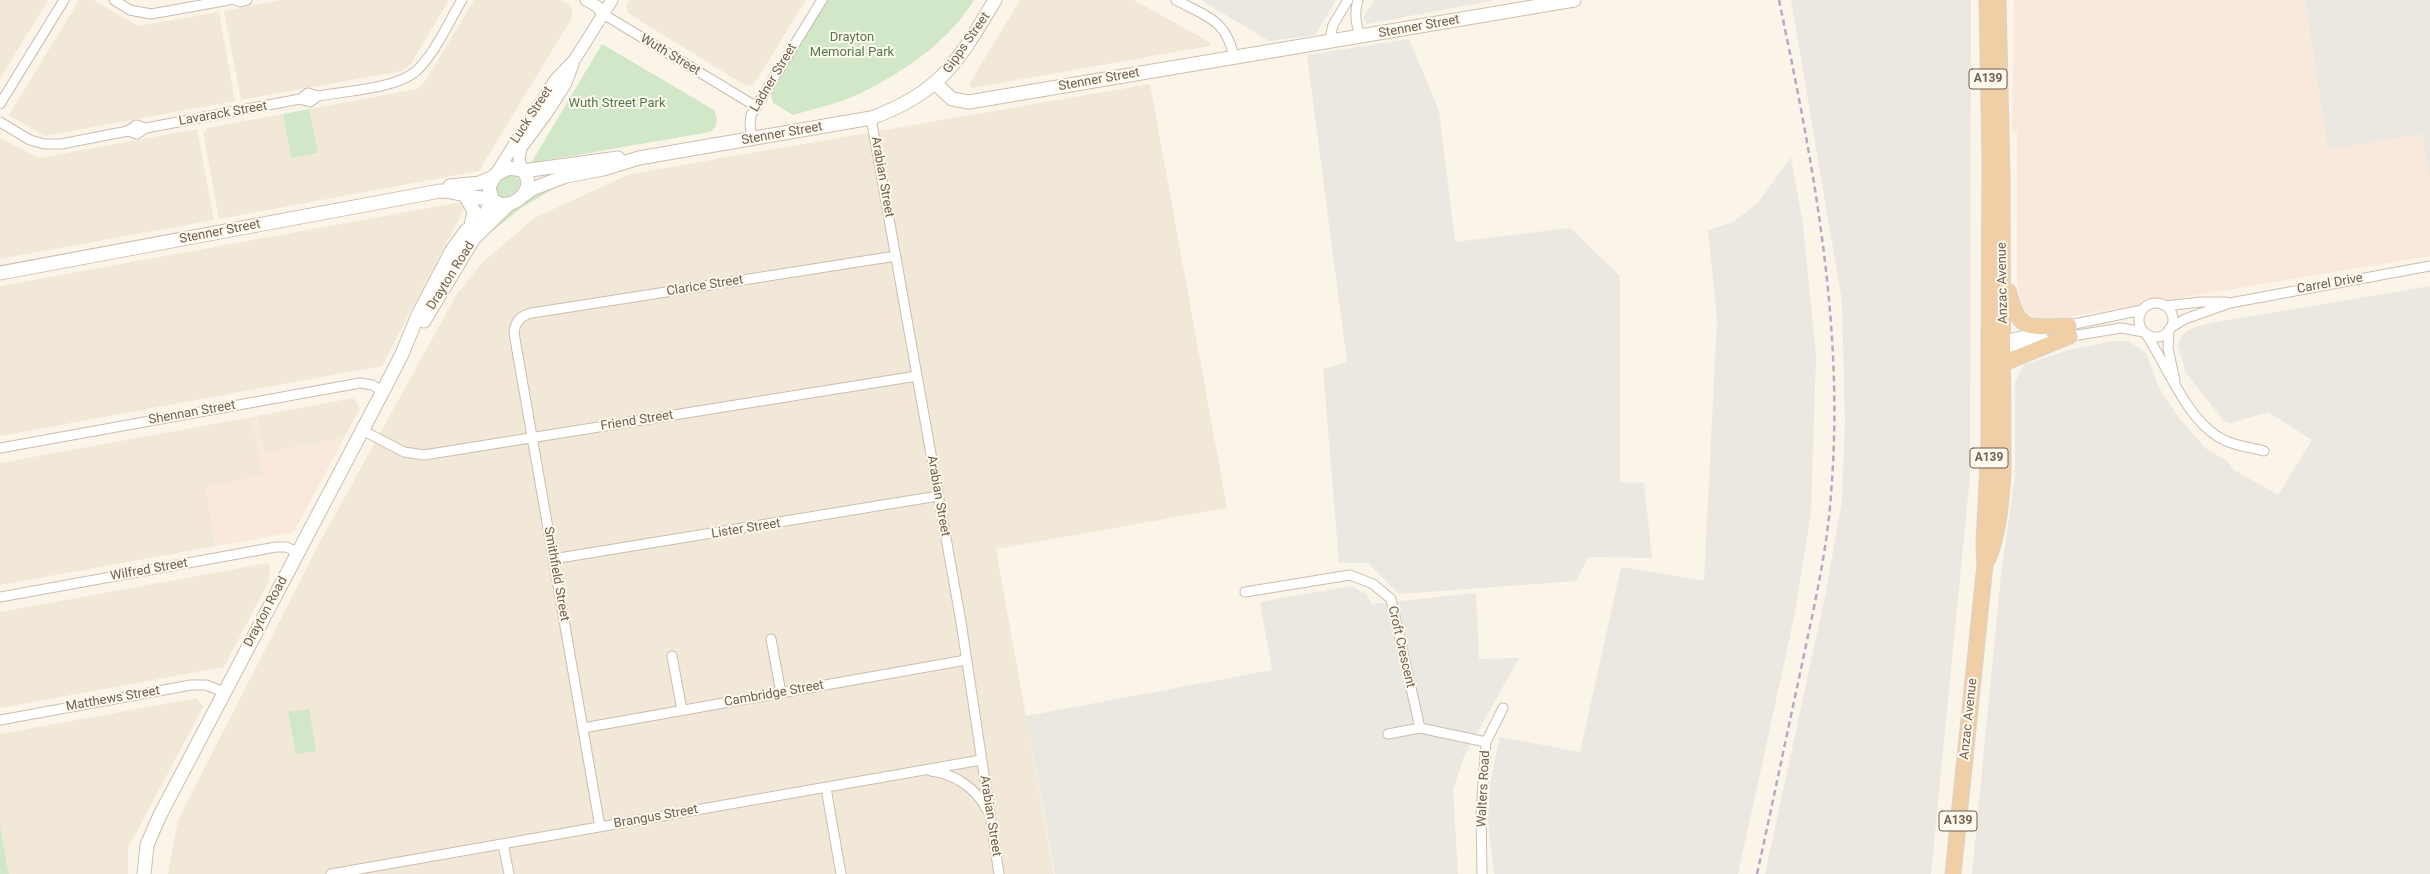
<!DOCTYPE html>
<style>
body{margin:0}
canvas{display:block;background:#faf5e8}
</style>
<canvas width="2430" height="874"></canvas>
<script>
const c = document.querySelector('canvas').getContext('2d');
c.lineJoin = 'round';
function paint(path, color) { c.fillStyle = color; c.fill(path, 'evenodd'); }
function strokePath(path, color, width, dash) { c.strokeStyle = color; c.lineWidth = width; c.lineCap = dash ? 'butt' : 'round'; c.setLineDash(dash || []); c.stroke(path); }
function drawText(font, color, halo, rows, align = 'center') {
  c.font = font + ' Roboto,sans-serif'; c.lineWidth = 4; c.setLineDash([]); c.textBaseline = 'middle'; c.strokeStyle = halo; c.fillStyle = color; for (const [text, x, y, turn = 0] of rows) {
    c.save(); c.translate(x, y); c.rotate((+turn || 0) * Math.PI / 180); c.textAlign = isNaN(turn) ? turn : align; if (halo) c.strokeText(text, 0, 0); c.fillText(text, 0, 0); c.restore();
  }
}
paint(new Path2D(`
 M 0,0 L 48,0 L 0,79 Z
 M 79,0 L 94,0 L 138,26 L 219,12 L 235,101 L 45,136 L 9,115 Z
 M 282,0 L 449,0 L 410,65 L 402,71 L 241,100 L 224,11 Z
 M 474,0 L 561,0 L 571,6 L 573,16 L 479,171 L 219,219 L 203,132 L 207,131 L 207,128 L 283,114 L 291,157 L 317,153 L 309,109 L 417,89 L 426,80 Z
 M 629,0 L 806,0 L 754,84 L 746,86 L 628,13 L 626,6 Z
 M 1020,0 L 1134,0 L 1211,43 L 1209,46 L 972,88 L 969,84 Z
 M 1150,84 L 1227,508 L 996,549 L 1054,874 L 168,874 L 178,820 L 321,540 L 457,294 L 481,264 L 534,218 L 630,174 Z
 M 197,129 L 214,220 L 0,259 L 0,138 L 39,158 Z
 M 461,202 L 465,207 L 382,366 L 0,436 L 0,286 Z
 M 353,398 L 360,408 L 344,438 L 264,453 L 257,416 Z
 M 252,417 L 263,476 L 206,487 L 216,546 L 0,585 L 0,463 Z
 M 268,563 L 270,566 L 269,581 L 224,667 L 0,708 L 0,612 Z
 M 197,698 L 203,707 L 128,848 L 128,874 L 9,874 L 0,825 L 0,734 Z`), '#f1e8d7');
paint(new Path2D(`
 M 2014,0 L 2305,0 L 2328,150 L 2423,134 L 2430,176 L 2430,256 L 2061,318 L 2040,319 L 2028,314 L 2021,304 L 2017,283 L 2017,131 L 2012,131 Z
 M 257,416 L 264,453 L 344,438 L 294,532 L 216,546 L 206,487 L 263,476 L 252,417 Z`), '#f9e9dd');
paint(new Path2D(`
 M 1201,0 L 1336,0 L 1315,35 L 1269,41 Z
 M 1374,0 L 1495,0 L 1367,24 L 1363,18 Z
 M 1791,0 L 1971,0 L 1970,475 L 1931,874 L 1765,874 L 1826,592 L 1842,501 L 1845,422 L 1842,301 Z
 M 2305,0 L 2430,0 L 2430,176 L 2422,134 L 2328,150 Z
 M 1409,39 L 1439,111 L 1455,242 L 1570,228 L 1620,276 L 1620,482 L 1644,483 L 1652,558 L 1588,557 L 1576,581 L 1399,594 L 1368,563 L 1339,563 L 1323,369 L 1347,362 L 1307,55 Z
 M 1791,157 L 1803,225 L 1816,354 L 1811,511 L 1795,613 L 1738,874 L 1494,874 L 1488,821 L 1490,784 L 1500,737 L 1580,752 L 1621,567 L 1704,581 L 1717,320 L 1708,230 L 1733,222 L 1758,203 Z
 M 2430,286 L 2430,874 L 1972,874 L 2001,575 L 2015,475 L 2015,382 L 2024,365 L 2068,350 L 2114,341 L 2128,341 L 2146,353 L 2158,386 L 2179,418 L 2205,448 L 2227,461 L 2234,470 L 2278,495 L 2312,440 L 2268,412 L 2232,423 L 2224,421 L 2186,373 L 2178,345 L 2181,337 L 2187,331 L 2198,326 L 2222,321 Z
 M 1352,586 L 1366,594 L 1372,604 L 1476,593 L 1479,659 L 1519,658 L 1464,756 L 1453,790 L 1458,874 L 1055,874 L 1026,716 L 1272,670 L 1260,602 Z`), '#ebe7e1');
paint(new Path2D(`
 M 828,0 L 974,0 C 949,41 905,71 863,92 C 842,103 816,108 793,115 L 773,103 L 770,93 Z
 M 602,44 L 714,110 L 717,118 L 716,126 L 710,132 L 531,163 Z
 M 309,109 L 318,153 L 291,158 L 283,114 Z
 M 513,175 L 521,181 L 518,190 L 508,197 L 499,196 L 496,188 C 499,180 505,175 513,175 Z
 M 560,185 L 521,208 L 479,242 L 477,240 L 482,233 L 528,198 Z
 M 309,709 L 316,751 L 296,754 L 288,712 Z
 M 0,825 L 8,870 L 9,874 L 0,874 Z`), '#d1e7c8');
const minor = new Path2D(`
 M 114,0 L 130,10 L 151,14 L 229,0
 M 235,0 L 240,2 L 247,0
 M 1176,0 C 1207,17 1226,19 1234,57
 M 1358,0 C 1354,13 1356,23 1360,37
 M 603,14 L 757,107
 M 1329,42 L 1333,25 L 1348,0
 M 300,99 L 310,102 L 318,96
 M 0,104 L 64,0
 M 871,118 L 961,622 L 999,874
 M 0,122 L 30,140 L 44,144 L 61,144 L 128,131 L 136,125 L 146,128 L 300,99 L 308,93 L 318,96 C 345,91 394,89 415,72 C 434,56 449,21 462,0
 M 128,131 L 137,134 L 146,128
 M 752,139 L 750,124 L 751,115 L 822,0
 M2139 320a17 17 0 1 1 34 0a17 17 0 1 1-34 0Z
 M 2165,306 L 2201,302 L 2226,302
 M 2065,326 L 2142,310
 M 2170,328 L 2185,319 L 2230,303 L 2430,266
 M 2169,329 L 2168,348 L 2175,381
 M 2146,334 C 2166,364 2186,417 2217,436 C 2230,445 2248,447 2264,451
 M 2066,337 L 2121,328 L 2144,332
 M 1999,341 L 2045,331
 M 1999,349 L 2046,340
 M 362,430 L 404,452 L 424,455 L 917,376
 M 0,448 L 360,383 L 372,385 L 383,391
 M 553,559 L 938,496
 M 1245,592 L 1350,575 L 1373,584 L 1391,599 L 1420,728
 M 0,597 L 276,547 L 286,547 L 298,552
 M 771,639 L 781,693
 M 672,656 L 682,710
 M 0,720 L 191,685 L 206,685 L 224,692
 M 583,728 L 966,660
 M 1388,734 L 1420,728 L 1486,742
 M 931,771 C 955,774 976,788 987,810
 M 826,788 L 841,874
 M 600,827 L 514,333 C 515,322 521,315 532,313 L 896,256
 M 503,844 L 509,874
 M 331,874 L 981,760
 M 1482,874 L 1481,812 L 1486,742 L 1503,708`);
const tertiary = new Path2D(`
 M 586,0 L 598,7 L 603,14
 M 522,170 L 519,159 L 521,148 L 547,113 L 566,83 L 573,64
 M 495,175 L 555,80 L 575,59 L 612,0`);
const secondary = new Path2D(`
 M 936,84 L 952,99 L 969,102 L 1574,0
 M 509,168 L 522,170 C 541,189 508,216 492,199 L 489,187 L 495,175 Z
 M 523,171 L 618,158
 M 450,186 L 480,183 L 495,176
 M 464,193 L 474,211 L 471,226
 M 524,195 L 532,189 L 566,176 L 603,169 L 639,158 L 871,118 C 941,93 959,60 995,0
 M 0,273 L 440,191 C 458,191 474,199 492,199
 M 424,321 L 474,238 L 509,204
 M 144,874 L 147,845 L 160,815 L 383,391 L 402,354 L 418,315 L 452,250 L 466,231 L 483,217 L 493,201`);
const trunk = new Path2D(`
 M 2009,292 C 2017,333 2033,327 2069,326
 M 2004,363 L 2070,336
 M 1988,559 C 1999,532 2001,502 2003,473 L 2002,176 L 1998,0
 M 1953,874 L 1985,564 L 1984,544 L 1989,443 L 1989,356 L 1990,158 L 1987,0`);
strokePath(minor, '#cbbeaf', 11);
strokePath(tertiary, '#cbbeaf', 13);
strokePath(secondary, '#cdbfad', 15);
strokePath(trunk, '#d8d2ce', 17);
strokePath(minor, '#fff', 9);
strokePath(tertiary, '#fff', 11);
strokePath(secondary, '#fff', 13);
strokePath(trunk, '#f0cfa7', 15);
strokePath(new Path2D(`
 M 1757,874 C 1772,806 1786,738 1801,669 C 1813,611 1827,553 1831,494 C 1845,327 1813,163 1779,0`), '#b9a7c3', 2.5, [6, 4]);
for (const [x, y, w] of [
 [1988,79,38],
 [1989,458,38],
 [1958,821,38]
]) { const box = new Path2D(); box.roundRect(x - w / 2, y - 10, w, 20, 3); c.fillStyle = '#fdf9ee'; c.fill(box); strokePath(box, '#725f4f', 1); }
drawText('bold 12px', '#725f4f', null, [
 ["A139",1988,79],
 ["A139",1989,458],
 ["A139",1958,821]
]);
drawText('13px', '#725f4f', '#fdf9ee', [
 ["Stenner Street",1419,27,-10],
 ["Gipps Street",967,43,-55],
 ["Wuth Street",670,55,31],
 ["Ladner Street",774,78,-59],
 ["Stenner Street",1099,80,-10],
 ["Lavarack Street",223,114,-10],
 ["Luck Street",532,115,-57],
 ["Stenner Street",782,134,-10],
 ["Arabian Street",882,177,80],
 ["Stenner Street",220,232,-11],
 ["Drayton Road",451,276,-58],
 ["Anzac Avenue",2003,283,-91],
 ["Carrel Drive",2330,284,-10],
 ["Clarice Street",705,286,-9],
 ["Shennan Street",192,413,-10],
 ["Friend Street",637,421,-9],
 ["Arabian Street",938,496,80],
 ["Lister Street",746,529,-9],
 ["Wilfred Street",149,570,-10],
 ["Smithfield Street",556,574,80],
 ["Drayton Road",266,612,-62],
 ["Croft Crescent",1401,647,77],
 ["Cambridge Street",774,694,-10],
 ["Matthews Street",113,699,-10],
 ["Anzac Avenue",1969,719,-84],
 ["Walters Road",1484,789,-87],
 ["Arabian Street",990,816,81],
 ["Brangus Street",656,817,-10]
]);
drawText('13px', '#547b4b', '#fdf9ee', [
 ["Drayton",852,38],
 ["Memorial Park",852,53],
 ["Wuth Street Park",617,104]
]);
</script>
